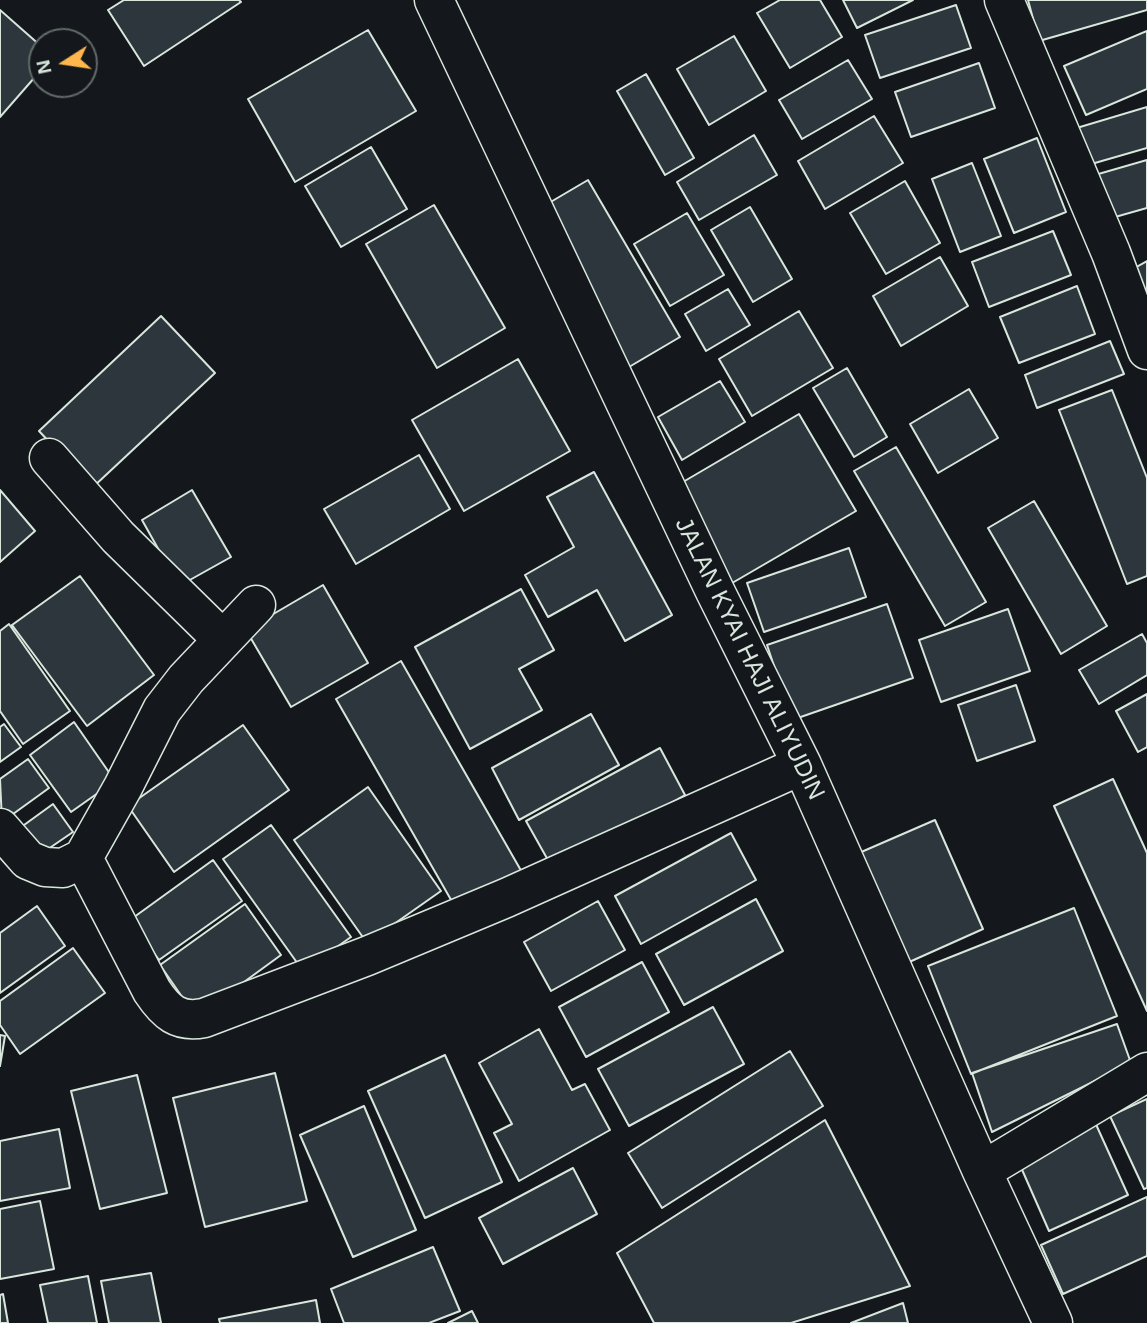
<!DOCTYPE html>
<style>
body{margin:0}
#map{position:relative;width:1147px;height:1323px;overflow:hidden;background:#14181c;font-family:Helvetica,sans-serif}
canvas{display:block}
.north{position:absolute;left:28px;top:28px;width:70px;height:70px;box-sizing:border-box;background:#14181c;border:2px solid #626a69;border-radius:50%;rotate:258deg;font-size:19px;font-weight:700;line-height:28px;text-align:center;color:#d8e6dc}
.north::after{content:'';display:block;margin:auto;width:24px;height:32px;background:#ffb74d;clip-path:polygon(50% 0,100% 100%,50% 72%,0 100%)}
</style>
<div id="map">
<canvas width="1147" height="1323"></canvas>
<div class="north">N</div>
</div>
<script>
const c = document.querySelector('canvas').getContext('2d');
c.lineJoin = 'round';
function paint(path, color) { c.fillStyle = color; c.fill(path, 'evenodd'); }
function strokePath(path, color, width, dash) { c.strokeStyle = color; c.lineWidth = width; c.lineCap = dash ? 'butt' : 'round'; c.setLineDash(dash || []); c.stroke(path); }
function drawText(font, color, halo, rows, align = 'center') {
  c.font = font + ' Helvetica,sans-serif'; c.lineWidth = 5; c.setLineDash([]); c.textBaseline = 'middle'; c.strokeStyle = halo; c.fillStyle = color; for (const [text, x, y, turn = 0] of rows) {
    c.save(); c.translate(x, y); c.rotate((+turn || 0) * Math.PI / 180); c.textAlign = isNaN(turn) ? turn : align; if (halo) c.strokeText(text, 0, 0); c.fillText(text, 0, 0); c.restore();
  }
}
const building = new Path2D(`
 M 124,0 L 239,0 L 241,2 L 144,66 L 108,10 Z
 M 780,0 L 820,0 L 842,37 L 790,68 L 757,13 Z
 M 843,0 L 913,0 L 857,28 Z
 M 1028,0 L 1147,0 L 1147,10 L 1039,41 Z
 M 956,5 L 971,48 L 880,78 L 865,35 Z
 M 0,10 L 42,47 L 42,69 L 0,117 Z
 M 368,30 L 416,111 L 295,182 L 248,99 Z
 M 1147,31 L 1147,89 L 1086,115 L 1064,66 Z
 M 734,36 L 766,91 L 709,125 L 677,69 Z
 M 848,60 L 872,99 L 802,139 L 779,100 Z
 M 979,63 L 995,108 L 911,137 L 895,92 Z
 M 646,74 L 694,158 L 665,175 L 617,91 Z
 M 1147,107 L 1147,148 L 1081,167 L 1070,130 Z
 M 874,116 L 903,163 L 825,209 L 798,161 Z
 M 754,135 L 777,175 L 699,220 L 677,182 Z
 M 1037,138 L 1066,212 L 1014,233 L 984,159 Z
 M 371,147 L 407,209 L 341,247 L 305,186 Z
 M 1147,160 L 1147,208 L 1101,221 L 1088,177 Z
 M 972,163 L 1001,236 L 960,252 L 932,179 Z
 M 588,180 L 680,337 L 629,367 L 537,210 Z
 M 905,181 L 940,243 L 886,274 L 850,213 Z
 M 434,205 L 505,328 L 437,368 L 366,244 Z
 M 750,207 L 792,279 L 753,302 L 711,230 Z
 M 687,213 L 724,275 L 670,306 L 634,244 Z
 M 1053,231 L 1071,275 L 989,307 L 972,262 Z
 M 940,257 L 968,306 L 901,346 L 873,296 Z
 M 1147,261 L 1147,319 L 1122,275 Z
 M 1077,286 L 1095,334 L 1019,363 L 1000,317 Z
 M 728,289 L 750,325 L 706,351 L 685,314 Z
 M 799,311 L 833,368 L 752,416 L 719,359 Z
 M 161,316 L 215,373 L 92,488 L 39,431 Z
 M 1110,341 L 1124,374 L 1037,408 L 1025,375 Z
 M 518,359 L 570,451 L 464,511 L 412,420 Z
 M 847,368 L 887,437 L 854,457 L 813,388 Z
 M 720,381 L 745,422 L 682,460 L 658,417 Z
 M 969,389 L 998,438 L 938,473 L 910,424 Z
 M 1112,390 L 1147,478 L 1147,576 L 1127,584 L 1059,410 Z
 M 799,414 L 856,511 L 727,586 L 671,489 Z
 M 896,447 L 986,602 L 945,626 L 854,471 Z
 M 419,455 L 450,509 L 356,564 L 324,509 Z
 M 594,472 L 672,615 L 625,641 L 597,590 L 548,617 L 525,575 L 574,547 L 547,497 Z
 M 0,490 L 35,531 L 0,562 Z
 M 192,490 L 231,557 L 179,586 L 142,520 Z
 M 1034,501 L 1107,626 L 1061,654 L 988,528 Z
 M 849,548 L 866,597 L 764,632 L 747,583 Z
 M 80,576 L 154,675 L 87,726 L 12,625 Z
 M 323,585 L 368,663 L 291,707 L 246,630 Z
 M 521,589 L 554,650 L 519,669 L 542,710 L 470,749 L 415,647 Z
 M 887,604 L 913,678 L 792,720 L 767,645 Z
 M 1008,609 L 1030,671 L 941,702 L 919,640 Z
 M 9,624 L 70,711 L 23,744 L 0,711 L 0,631 Z
 M 1142,634 L 1147,643 L 1147,675 L 1099,704 L 1079,670 Z
 M 401,661 L 523,874 L 458,912 L 336,699 Z
 M 1016,685 L 1035,741 L 977,761 L 958,705 Z
 M 1147,694 L 1147,747 L 1138,752 L 1116,711 Z
 M 591,714 L 619,765 L 519,820 L 492,768 Z
 M 74,722 L 115,781 L 71,812 L 30,755 Z
 M 4,724 L 21,747 L 0,762 L 0,727 Z
 M 243,725 L 289,790 L 174,872 L 128,806 Z
 M 660,748 L 685,795 L 553,869 L 526,821 Z
 M 28,759 L 49,788 L 2,822 L 0,779 Z
 M 1113,779 L 1147,853 L 1147,1011 L 1054,806 Z
 M 368,787 L 441,891 L 367,943 L 294,840 Z
 M 53,804 L 73,832 L 32,860 L 13,833 Z
 M 935,820 L 983,929 L 907,963 L 859,853 Z
 M 271,825 L 351,937 L 303,971 L 223,859 Z
 M 731,833 L 756,880 L 641,944 L 615,896 Z
 M 213,860 L 242,901 L 159,960 L 130,920 Z
 M 756,899 L 783,951 L 684,1005 L 656,954 Z
 M 598,901 L 625,950 L 551,991 L 524,942 Z
 M 245,904 L 281,955 L 196,1017 L 160,965 Z
 M 37,906 L 65,946 L 0,993 L 0,933 Z
 M 1074,908 L 1117,1016 L 971,1074 L 928,966 Z
 M 73,948 L 105,993 L 20,1054 L 0,1025 L 0,1001 Z
 M 642,962 L 669,1012 L 586,1057 L 559,1007 Z
 M 713,1007 L 744,1064 L 629,1126 L 598,1069 Z
 M 1117,1024 L 1131,1063 L 992,1132 L 972,1073 Z
 M 539,1029 L 572,1090 L 585,1084 L 610,1130 L 519,1181 L 494,1133 L 512,1124 L 479,1063 Z
 M 0,1035 L 5,1036 L 0,1066 Z
 M 790,1051 L 823,1106 L 662,1208 L 628,1153 Z
 M 445,1055 L 502,1182 L 425,1218 L 368,1091 Z
 M 275,1073 L 307,1201 L 205,1227 L 173,1098 Z
 M 137,1075 L 167,1193 L 100,1209 L 71,1091 Z
 M 1147,1099 L 1147,1188 L 1144,1189 L 1110,1116 Z
 M 364,1106 L 416,1230 L 353,1257 L 300,1135 Z
 M 825,1120 L 910,1286 L 791,1323 L 654,1323 L 617,1253 Z
 M 1094,1120 L 1128,1195 L 1049,1231 L 1016,1156 Z
 M 59,1129 L 70,1188 L 0,1201 L 0,1141 Z
 M 573,1168 L 597,1214 L 503,1264 L 479,1218 Z
 M 1147,1197 L 1147,1256 L 1063,1294 L 1041,1245 Z
 M 40,1201 L 54,1269 L 0,1279 L 0,1209 Z
 M 433,1247 L 460,1311 L 429,1323 L 344,1323 L 331,1289 Z
 M 151,1273 L 161,1323 L 109,1323 L 101,1281 Z
 M 88,1276 L 97,1323 L 48,1323 L 40,1285 Z
 M 3,1294 L 8,1323 L 0,1323 L 0,1295 Z
 M 316,1300 L 320,1323 L 220,1323 L 219,1319 Z
 M 903,1303 L 908,1323 L 851,1323 Z
 M 472,1311 L 478,1323 L 448,1323 Z`);
paint(building, '#2c363c');
strokePath(building, '#d8e6dc', 2);
const minor = new Path2D(`
 M 434,0 L 715,591 L 802,765 L 982,1171 L 1053,1323
 M 1004,0 L 1111,253 L 1147,350
 M 49,458 L 118,537 L 223,640
 M 0,828 L 28,860 L 45,867 L 63,868 L 83,858 L 123,787 L 162,710 L 186,679 L 256,605
 M 83,858 L 152,991 C 166,1012 178,1023 204,1018 L 367,956 L 506,898 L 802,765
 M 982,1171 L 1147,1072`);
strokePath(minor, '#d8e6dc', 41);
strokePath(minor, '#14181c', 38);
drawText('24px', '#d8e6dc', '#14181c', [
 ["JALAN KYAI HAJI ALIYUDIN",749,659,64]
]);
</script>
